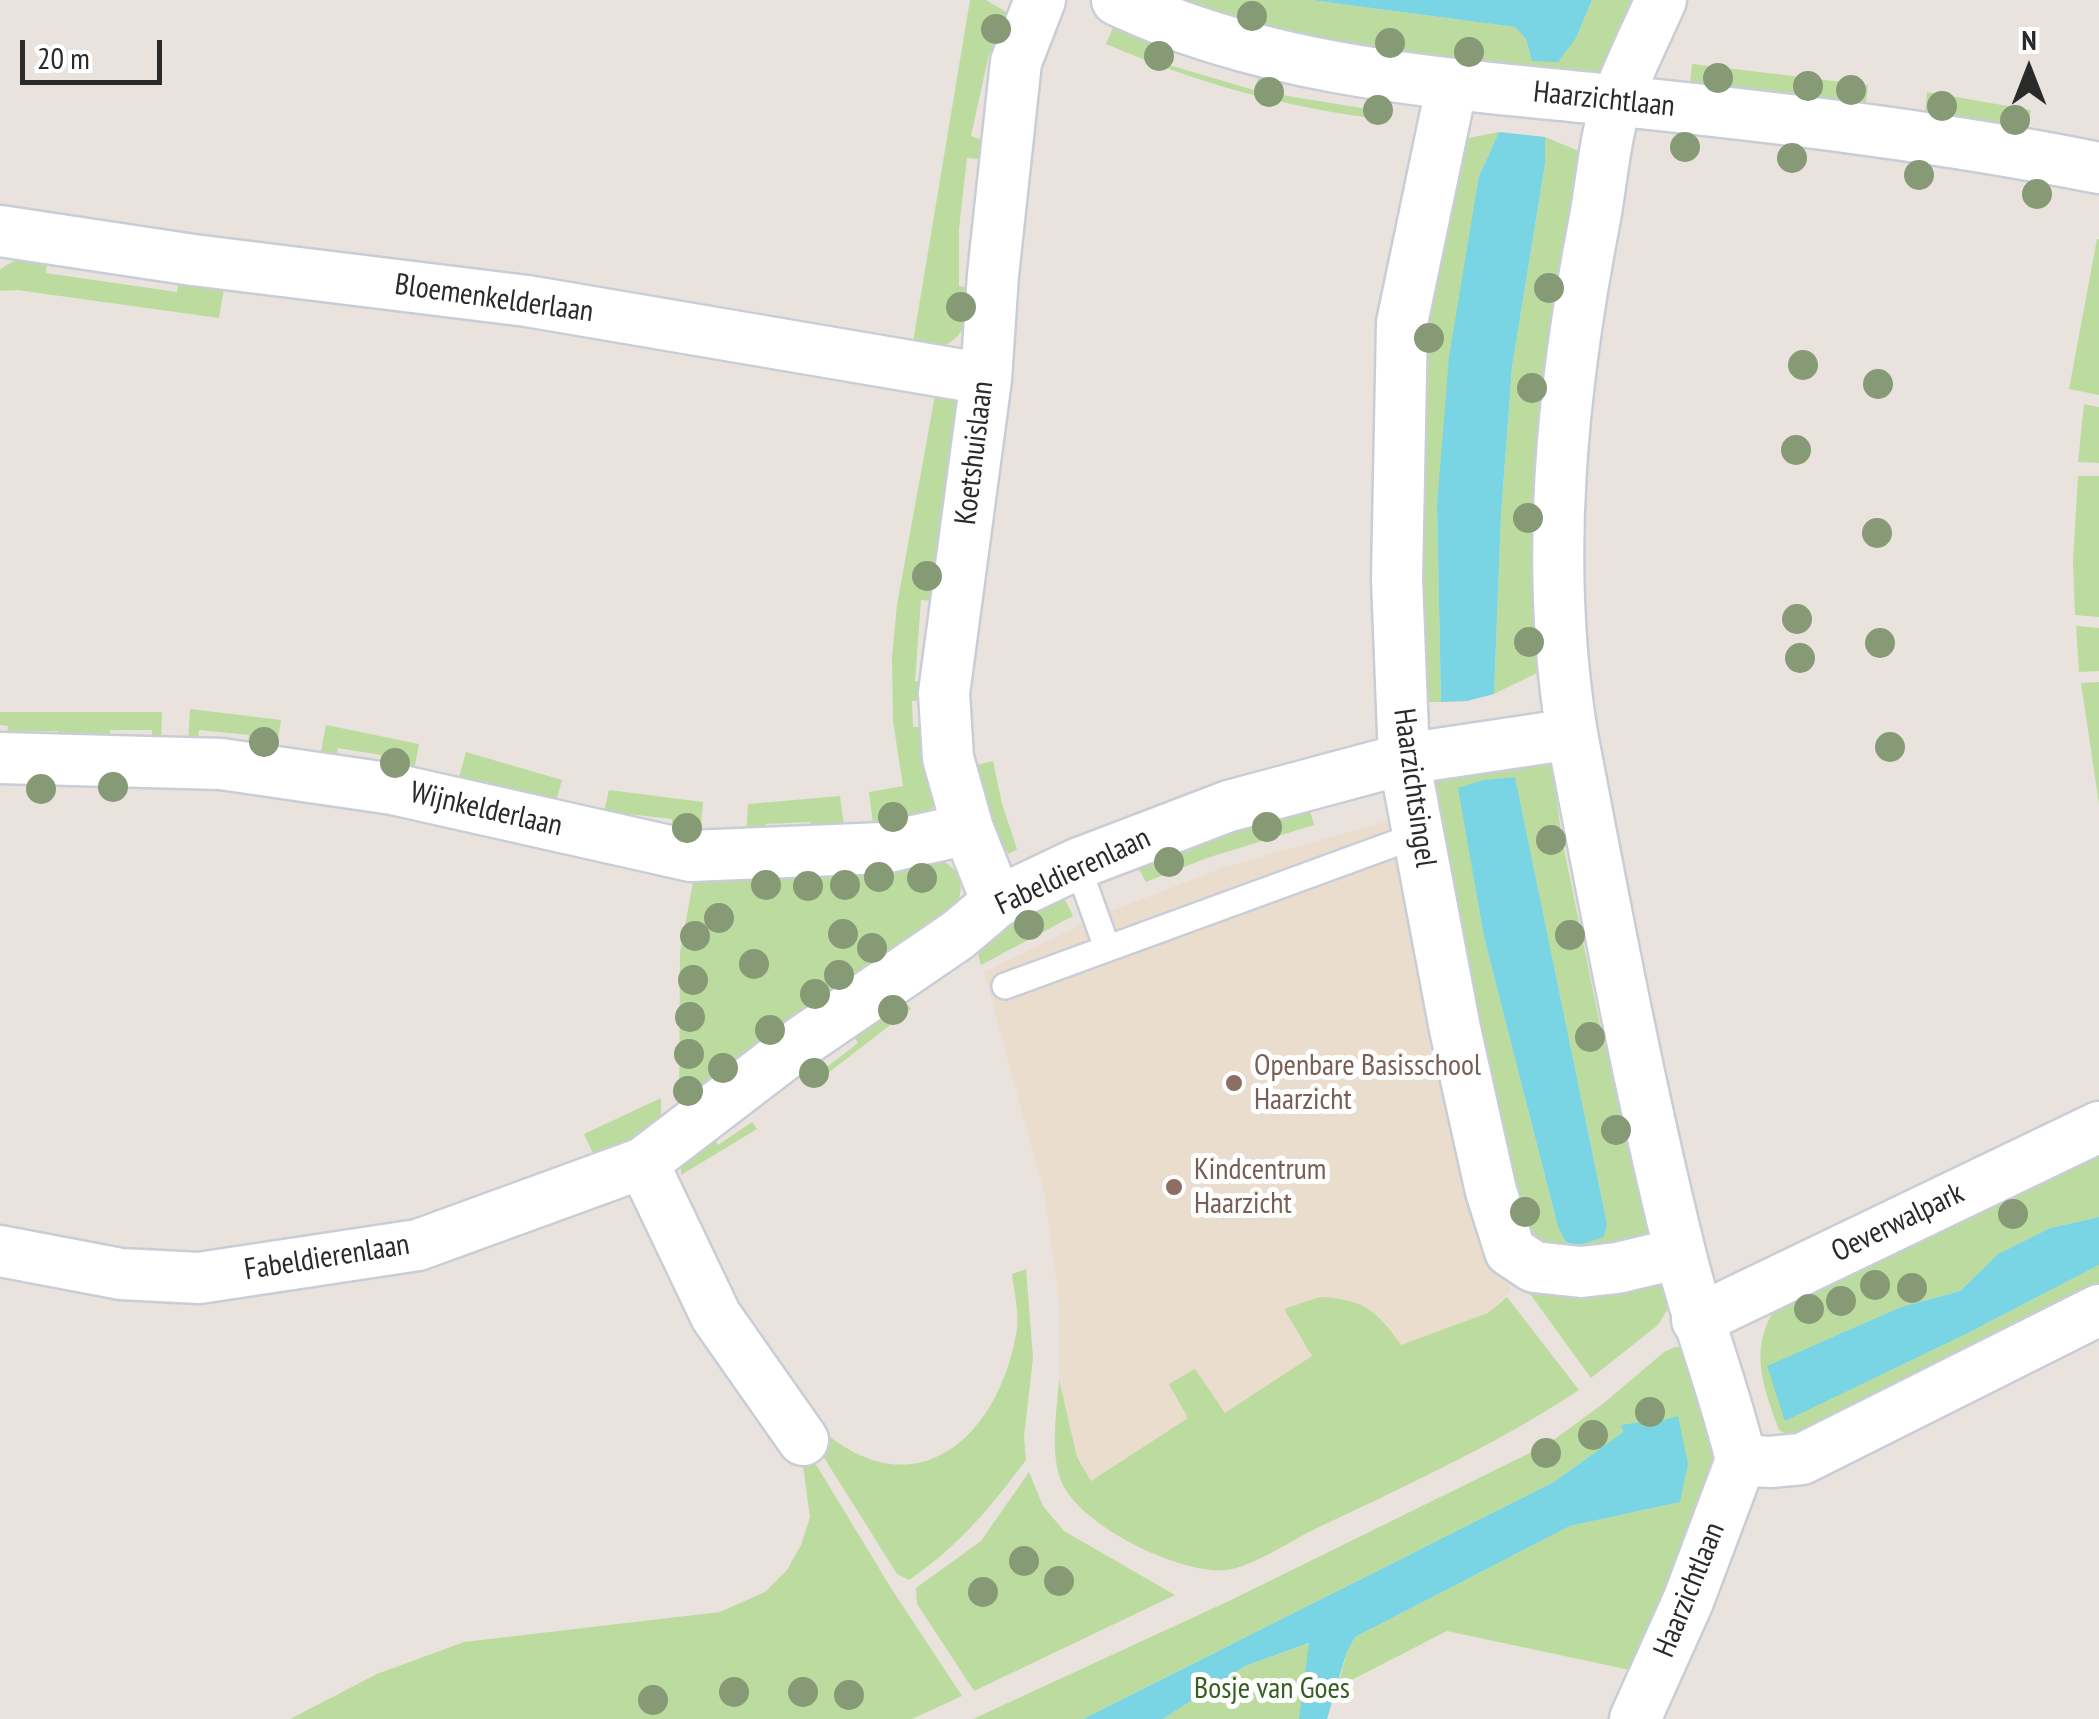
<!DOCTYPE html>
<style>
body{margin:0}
#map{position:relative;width:2099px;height:1719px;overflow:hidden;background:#eae3dd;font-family:"PT Sans Narrow",sans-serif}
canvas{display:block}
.north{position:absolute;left:1979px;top:20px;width:100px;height:100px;-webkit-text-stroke:8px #fff;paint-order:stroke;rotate:0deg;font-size:28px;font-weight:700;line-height:40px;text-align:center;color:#2a2a2a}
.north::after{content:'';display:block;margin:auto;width:35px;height:45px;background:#2a2a2a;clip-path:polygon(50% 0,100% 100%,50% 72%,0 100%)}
.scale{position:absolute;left:20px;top:40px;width:142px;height:45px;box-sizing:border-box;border:5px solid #2a2a2a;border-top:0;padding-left:12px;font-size:30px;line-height:35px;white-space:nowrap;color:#2a2a2a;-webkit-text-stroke:8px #fff;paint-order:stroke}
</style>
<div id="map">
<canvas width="2099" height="1719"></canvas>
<div class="north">N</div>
<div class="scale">20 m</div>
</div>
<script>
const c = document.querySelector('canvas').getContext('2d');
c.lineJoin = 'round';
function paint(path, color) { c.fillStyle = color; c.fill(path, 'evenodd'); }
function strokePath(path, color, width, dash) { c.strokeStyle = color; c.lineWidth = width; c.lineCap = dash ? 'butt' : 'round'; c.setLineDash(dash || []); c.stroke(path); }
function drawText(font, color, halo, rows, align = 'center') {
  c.font = font + ' "PT Sans Narrow",sans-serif'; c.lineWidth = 10; c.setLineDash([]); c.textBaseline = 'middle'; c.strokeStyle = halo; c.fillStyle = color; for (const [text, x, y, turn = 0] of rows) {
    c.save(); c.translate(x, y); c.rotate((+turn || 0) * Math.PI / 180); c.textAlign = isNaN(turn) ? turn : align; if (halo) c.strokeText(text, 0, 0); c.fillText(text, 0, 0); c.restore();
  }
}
paint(new Path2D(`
 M 1395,819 L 1477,1195 L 1511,1291 L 1488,1313 L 1225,1413 L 1189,1418 L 1091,1481 L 1077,1457 L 1059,1379 L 1059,1302 L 1045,1196 L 984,972 L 1101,915 L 1222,868 Z`), '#eaddce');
paint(new Path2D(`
 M 970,0 L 986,0 L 1013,16 L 1002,58 L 989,54 L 971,136 L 983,140 L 981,159 L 967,158 L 959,229 L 959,286 L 972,288 C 970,329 958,353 912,348 Z
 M 1175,0 L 1311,0 L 1515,27 L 1526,39 L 1532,61 L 1576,38 L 1592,0 L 1636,0 L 1610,71 L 1566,72 L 1415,55 L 1253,27 Z
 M 1113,27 L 1172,51 L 1169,65 L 1254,90 L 1259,76 L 1283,81 L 1282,95 L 1368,109 L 1370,97 L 1391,99 L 1387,120 C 1287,108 1199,84 1106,44 Z
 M 1692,64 L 1868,85 L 1866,104 L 1690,84 Z
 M 1927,92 L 2031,110 L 2027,131 L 1925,113 Z
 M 1499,132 L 1479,176 L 1437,505 L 1441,702 L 1422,702 L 1417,338 L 1458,140 Z
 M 1545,137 L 1586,154 L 1545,669 L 1494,694 L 1501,515 L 1512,367 L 1545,164 Z
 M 2097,239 L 2099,239 L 2099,395 L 2069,389 Z
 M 48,256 L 46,273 L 177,292 L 179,277 L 225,283 L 219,318 L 17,290 L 0,291 L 0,270 C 15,257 29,257 48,256 Z
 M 937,384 L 952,391 L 961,402 L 939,528 L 952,532 L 936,601 L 921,600 L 915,681 L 928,683 L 930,700 L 912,701 L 913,727 L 930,726 C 939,799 957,815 874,832 L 869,792 L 903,786 L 893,721 L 892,656 L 897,605 Z
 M 2084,404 L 2099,407 L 2099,463 L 2078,462 Z
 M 2078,476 L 2099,476 L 2099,617 L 2075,615 L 2073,561 Z
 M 2076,626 L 2099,628 L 2099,671 L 2079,672 Z
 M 2099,682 L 2099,804 L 2081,683 Z
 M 190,709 L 281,720 L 276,752 L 247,750 L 249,735 L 199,730 L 197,746 L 188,745 Z
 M 0,712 L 162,712 L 161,743 L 152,744 L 152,730 L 110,730 L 109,745 L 58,746 L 58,731 L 14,732 L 14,747 L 5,747 L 8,726 L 0,725 Z
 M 326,725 L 419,744 L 413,776 L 379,771 L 381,755 L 338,748 L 335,765 L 319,761 Z
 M 466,752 L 562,780 L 553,812 L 456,788 Z
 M 1550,752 L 1562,839 L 1600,1025 L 1654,1230 L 1640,1254 L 1523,1243 L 1422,775 ZM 1515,778 L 1607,1224 L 1604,1237 L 1565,1241 L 1558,1227 L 1484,937 L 1459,789 L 1483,780 Z
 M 993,761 L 1002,804 L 1017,849 L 1009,854 C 988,829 984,796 977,765 Z
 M 609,790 L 703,802 L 700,837 L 671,835 L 672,819 L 627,814 L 624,828 L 601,824 Z
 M 840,796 L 845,835 L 812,836 L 810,822 L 766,824 L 766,839 L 746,839 L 748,804 Z
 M 1308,804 L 1314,825 L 1207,858 L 1146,882 L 1135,862 Z
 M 937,857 C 961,871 966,882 956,908 L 679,1112 L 680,953 L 695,871 Z
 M 1063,895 L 1073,916 L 981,965 L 978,954 L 986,935 Z
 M 899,995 L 911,1009 L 810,1087 L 799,1073 L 817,1059 L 824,1069 L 858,1043 L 851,1033 Z
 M 661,1098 L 661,1122 L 595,1158 L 584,1134 Z
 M 752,1122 L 757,1129 L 681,1175 L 681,1162 L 713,1136 L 718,1145 Z
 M 2099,1148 L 2099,1217 L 2050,1228 L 1998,1254 L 1960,1291 L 1901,1307 L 1768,1366 L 1786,1420 L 1966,1334 L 2099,1265 L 2099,1292 L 1795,1439 L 1779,1430 C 1764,1389 1748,1350 1775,1309 Z
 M 1026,1269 L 1033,1358 L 1024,1437 L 1026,1460 C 989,1509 960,1545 909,1580 L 897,1574 L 813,1440 L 825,1433 C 922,1512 1002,1430 1017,1328 C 1019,1311 1014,1291 1012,1274 Z
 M 1512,1269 L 1671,1280 L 1672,1302 L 1658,1325 L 1591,1378 Z
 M 1320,1297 C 1364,1299 1377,1311 1401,1345 L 1488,1313 L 1507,1297 L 1579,1390 C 1494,1446 1401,1488 1309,1532 C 1288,1543 1249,1568 1226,1570 C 1180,1575 1075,1524 1060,1478 C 1050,1447 1057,1411 1059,1379 L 1077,1457 L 1091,1481 L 1188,1418 L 1169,1384 L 1195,1369 L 1225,1413 L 1312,1356 L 1284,1309 Z
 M 1675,1347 L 1687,1347 L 1713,1433 L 1715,1460 L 1660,1604 L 1630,1670 L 1447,1631 L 1338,1687 L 1346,1654 L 1355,1637 L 1570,1526 L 1680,1502 L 1641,1426 L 1622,1426 L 1623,1432 L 1554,1482 L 1083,1719 L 973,1719 L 1231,1600 L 1548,1444 L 1604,1403 L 1664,1352 Z
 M 806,1448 L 891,1588 L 962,1696 L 912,1719 L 290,1719 L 377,1674 L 464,1642 L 720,1612 L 765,1592 L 787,1570 L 801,1545 L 810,1517 L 803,1466 Z
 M 1029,1472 L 1043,1506 L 1064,1531 L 1175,1595 L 974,1691 L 917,1604 L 916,1588 L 981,1541 Z
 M 1310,1643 L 1301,1719 L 1163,1719 L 1245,1666 Z`), '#bbdc9e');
paint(new Path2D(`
 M 1311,0 L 1592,0 L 1576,38 L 1558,62 L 1532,61 L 1526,39 L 1515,27 Z
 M 1499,132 L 1545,137 L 1545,164 L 1512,367 L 1501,515 L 1494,694 L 1467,701 L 1441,702 L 1437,505 L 1449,357 L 1479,176 Z
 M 1515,777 L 1607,1224 L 1604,1237 L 1576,1246 L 1565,1241 L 1558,1227 L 1484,937 L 1458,788 L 1483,780 Z
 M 2099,1217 L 2099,1265 L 1966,1334 L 1785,1421 L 1767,1366 L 1901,1307 L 1960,1291 L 1998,1254 L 2050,1228 Z
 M 1678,1416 L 1688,1464 L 1680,1502 L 1570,1526 L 1355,1637 L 1346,1654 L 1327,1719 L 1299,1719 L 1309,1643 L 1245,1666 L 1163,1719 L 1083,1719 L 1554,1482 L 1623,1432 L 1621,1425 L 1641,1422 L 1642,1426 Z`), '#79d4e3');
const service = new Path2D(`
 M 1077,864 L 1107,948
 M 1005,986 L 1418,835`);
const minor = new Path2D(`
 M 1117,0 C 1270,73 1445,83 1611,100 C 1774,117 1939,136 2099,168
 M 1661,0 C 1647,32 1630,65 1618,98 C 1605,135 1602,179 1595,218 C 1562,388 1544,561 1572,734 C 1605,906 1637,1078 1679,1248 C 1696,1320 1724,1388 1741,1460
 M 1452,84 L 1402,323 L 1397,579 L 1404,759 L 1455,1029 L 1491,1191 L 1510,1251 L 1534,1267 L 1581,1272 L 1617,1268 L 1680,1253
 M 0,231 L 193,260 L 527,301 L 986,379
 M 0,758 L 221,764 L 393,789 L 691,856 L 883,848 L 968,829
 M 997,902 L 968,829 L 948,758 L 944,693 L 986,379 L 993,275 L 1016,62 L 1040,0
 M 643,1163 L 716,1316 L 803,1440
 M 0,1251 L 121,1274 L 199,1278 L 418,1245 L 643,1163 L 800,1043 L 958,935 L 997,902 L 1077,864 L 1229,806 L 1404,759 L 1572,734
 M 1697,1320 L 2099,1127
 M 1741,1460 L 1770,1462 L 1802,1459 L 2099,1310
 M 1635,1719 L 1688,1601 L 1741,1460`);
strokePath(service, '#c8cdd6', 30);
strokePath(minor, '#c8cdd6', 55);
strokePath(service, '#fff', 25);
strokePath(minor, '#fff', 50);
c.fillStyle = '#869a76';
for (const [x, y] of [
 [1252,16],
 [996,29],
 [1390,43],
 [1469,52],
 [1159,56],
 [1718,78],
 [1808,86],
 [1851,90],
 [1269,92],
 [1942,106],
 [1378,110],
 [2015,120],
 [1685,147],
 [1792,158],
 [1919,175],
 [2037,194],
 [1549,288],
 [961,307],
 [1429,338],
 [1803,365],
 [1878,384],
 [1532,388],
 [1796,450],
 [1528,518],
 [1877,533],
 [927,576],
 [1797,619],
 [1529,642],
 [1880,643],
 [1800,658],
 [264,742],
 [1890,747],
 [395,763],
 [113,787],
 [41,789],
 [893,817],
 [1267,827],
 [687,828],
 [1551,840],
 [1169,862],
 [879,877],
 [922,878],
 [766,885],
 [845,885],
 [808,886],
 [719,918],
 [1029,925],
 [843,934],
 [1570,935],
 [695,936],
 [872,948],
 [754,964],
 [839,975],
 [693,980],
 [815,994],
 [893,1010],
 [690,1017],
 [770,1030],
 [1590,1037],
 [689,1054],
 [723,1068],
 [814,1073],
 [688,1091],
 [1616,1130],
 [1525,1212],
 [2013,1214],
 [1875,1285],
 [1912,1288],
 [1841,1301],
 [1809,1309],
 [1650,1412],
 [1593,1435],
 [1546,1453],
 [1024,1561],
 [1059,1581],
 [983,1592],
 [734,1692],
 [803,1692],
 [849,1695],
 [653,1700]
]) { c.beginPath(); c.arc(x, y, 15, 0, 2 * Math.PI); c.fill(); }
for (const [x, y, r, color] of [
 [1234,1083,10,"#8d6e63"],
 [1174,1187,10,"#8d6e63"]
]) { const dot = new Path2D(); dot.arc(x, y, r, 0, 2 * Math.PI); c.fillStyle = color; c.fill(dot); strokePath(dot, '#fff', 4); }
drawText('30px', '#2a2a2a', '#fff', [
 ["Haarzichtlaan",1604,100,6],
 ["Bloemenkelderlaan",494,299,8],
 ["Koetshuislaan",975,453,-83],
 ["Haarzichtsingel",1414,788,82],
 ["Wijnkelderlaan",486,810,13],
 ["Fabeldierenlaan",1073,872,-25],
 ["Oeverwalpark",1898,1223,-26],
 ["Fabeldierenlaan",327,1258,-9],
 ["Haarzichtlaan",1690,1590,-68]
]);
drawText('30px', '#785e54', '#fff', [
 ["Openbare Basisschool",1254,1066],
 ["Haarzicht",1254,1100],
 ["Kindcentrum",1194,1170],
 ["Haarzicht",1194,1204]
], 'left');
drawText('30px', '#355f21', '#fff', [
 ["Bosje van Goes",1272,1689]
]);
</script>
